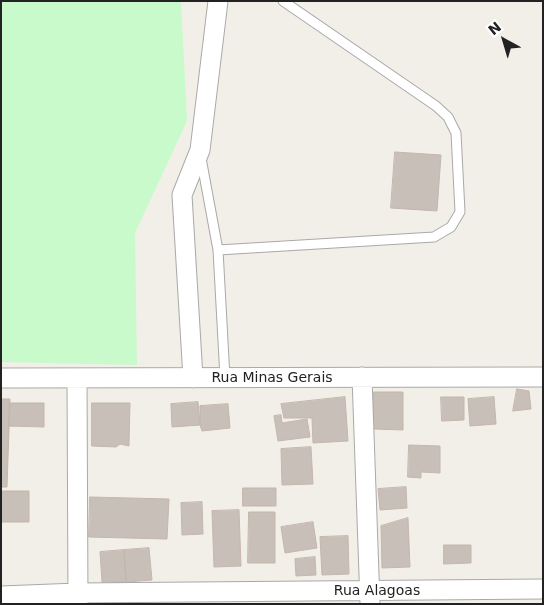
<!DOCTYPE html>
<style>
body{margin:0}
#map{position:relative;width:544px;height:605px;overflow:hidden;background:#f2efe9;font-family:"DejaVu Sans",sans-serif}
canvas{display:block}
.frame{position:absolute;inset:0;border:2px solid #222;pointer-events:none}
.north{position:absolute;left:479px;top:15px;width:50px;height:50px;-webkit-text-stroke:4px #fff;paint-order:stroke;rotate:321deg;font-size:14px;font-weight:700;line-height:20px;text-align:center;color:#222}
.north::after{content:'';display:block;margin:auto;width:18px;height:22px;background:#222;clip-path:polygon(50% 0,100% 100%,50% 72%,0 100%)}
</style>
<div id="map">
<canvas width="544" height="605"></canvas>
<div class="frame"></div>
<div class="north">N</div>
</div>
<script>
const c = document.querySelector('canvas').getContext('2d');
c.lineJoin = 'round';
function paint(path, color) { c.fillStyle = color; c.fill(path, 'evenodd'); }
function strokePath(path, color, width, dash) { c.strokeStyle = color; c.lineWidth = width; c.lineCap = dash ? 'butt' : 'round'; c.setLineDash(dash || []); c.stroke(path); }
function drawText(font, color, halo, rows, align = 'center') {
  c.font = font + ' "DejaVu Sans",sans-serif'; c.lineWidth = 4; c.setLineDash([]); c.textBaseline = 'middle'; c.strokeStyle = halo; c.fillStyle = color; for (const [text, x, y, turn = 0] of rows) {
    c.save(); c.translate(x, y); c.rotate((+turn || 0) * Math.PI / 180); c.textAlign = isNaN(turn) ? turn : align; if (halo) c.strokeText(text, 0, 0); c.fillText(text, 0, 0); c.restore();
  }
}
paint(new Path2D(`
 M 1,1 L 181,1 L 187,121 L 135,233 L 137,365 L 1,362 Z`), '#c8facc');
const building = new Path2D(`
 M 395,152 L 441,155 L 437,211 L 391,208 Z
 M 517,389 L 529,391 L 531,409 L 513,411 Z
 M 374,392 L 403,392 L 403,430 L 374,429 Z
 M 345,397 L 348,441 L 313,443 L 312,418 L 284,418 L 281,404 Z
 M 441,397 L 464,397 L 464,420 L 442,421 Z
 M 494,397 L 496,424 L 470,426 L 468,399 Z
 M 1,399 L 10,399 L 7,487 L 1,487 Z
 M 198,402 L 200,425 L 172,427 L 171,404 Z
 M 10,403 L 44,403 L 44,427 L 9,426 Z
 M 92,403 L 130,403 L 129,446 L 120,444 L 116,447 L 92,446 Z
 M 228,404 L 230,428 L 202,431 L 200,425 L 200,406 Z
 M 281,415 L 282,423 L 307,419 L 310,437 L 278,441 L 274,416 Z
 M 409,445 L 440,446 L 440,473 L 421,472 L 421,478 L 408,477 Z
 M 311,447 L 313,484 L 282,485 L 281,449 Z
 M 406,487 L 407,508 L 380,510 L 378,489 Z
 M 243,488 L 276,488 L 276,506 L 243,506 Z
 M 1,491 L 29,491 L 29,522 L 1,522 Z
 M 90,497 L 169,499 L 167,539 L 89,537 Z
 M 202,502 L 203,534 L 182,535 L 181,503 Z
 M 239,510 L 241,566 L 214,567 L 212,511 Z
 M 249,512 L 275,512 L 275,563 L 248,563 Z
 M 408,518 L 410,567 L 382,568 L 381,526 Z
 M 313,522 L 317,548 L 285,553 L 281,527 Z
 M 348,536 L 349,574 L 322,575 L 320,537 Z
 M 444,545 L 471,545 L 471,563 L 444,564 Z
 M 149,548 L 152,580 L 126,582 L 124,550 Z
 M 124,550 L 126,582 L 102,582 L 100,552 Z
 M 315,557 L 316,575 L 296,576 L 295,559 Z`);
paint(building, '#c7bfb8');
strokePath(building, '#c4b6ab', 1);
const lane = new Path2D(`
 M 201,158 L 218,250 L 225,378
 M 218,250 L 434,237 L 451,227 L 460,212 L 456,133 L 448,117 L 436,106 L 283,1`);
const street = new Path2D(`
 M 362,377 L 370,603
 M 1,378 L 543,377
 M 77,378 L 78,604
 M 193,378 L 182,195 L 200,150 L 218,1
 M 1,596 L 78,593 L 543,589`);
strokePath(lane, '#a9a9a9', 11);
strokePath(street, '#a9a9a9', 21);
strokePath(lane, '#fff', 9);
strokePath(street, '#fff', 19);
drawText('14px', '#222', '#fff', [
 ["Rua Minas Gerais",272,378],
 ["Rua Alagoas",377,591]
]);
</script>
